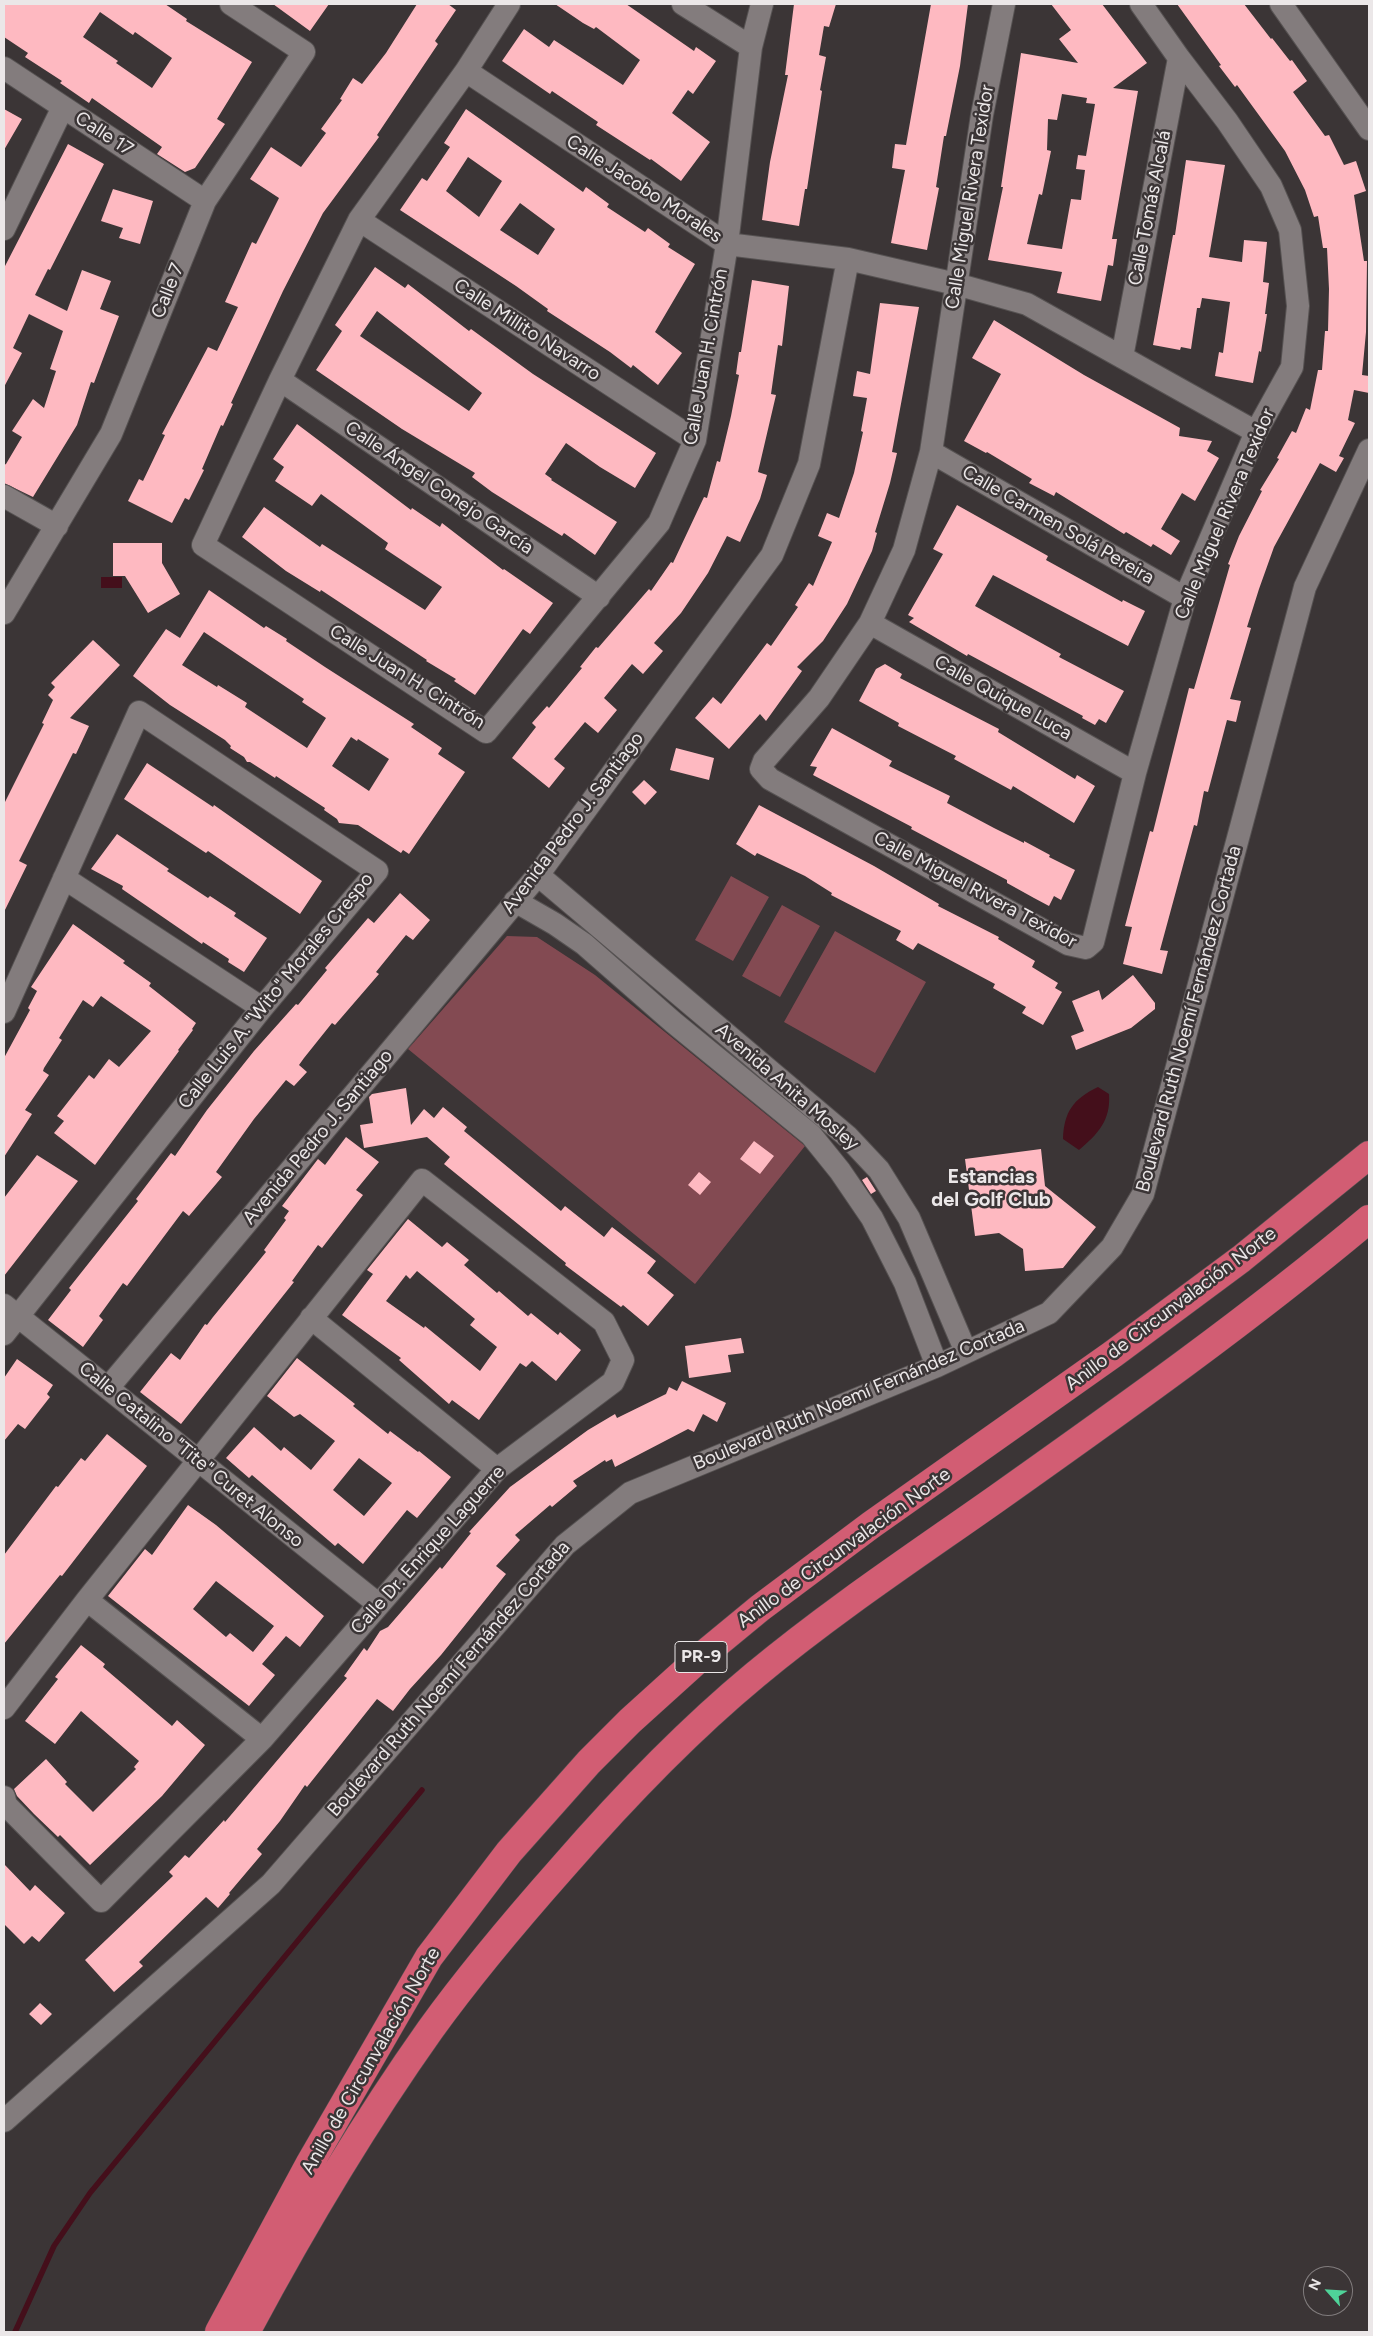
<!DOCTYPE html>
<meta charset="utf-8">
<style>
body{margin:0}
#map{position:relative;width:1373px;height:2336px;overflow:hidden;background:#3b3536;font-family:Figtree,sans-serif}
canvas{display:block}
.frame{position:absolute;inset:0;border:5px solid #ebe7e8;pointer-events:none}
.north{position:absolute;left:1303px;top:2266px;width:50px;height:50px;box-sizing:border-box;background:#3b3536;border:1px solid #817c7d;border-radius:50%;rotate:296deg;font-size:14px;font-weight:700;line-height:20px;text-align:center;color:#ebe7e8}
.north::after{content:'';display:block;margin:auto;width:18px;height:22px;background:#4fd399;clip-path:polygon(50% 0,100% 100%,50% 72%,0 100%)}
</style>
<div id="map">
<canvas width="1373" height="2336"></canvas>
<div class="frame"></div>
<div class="north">N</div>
</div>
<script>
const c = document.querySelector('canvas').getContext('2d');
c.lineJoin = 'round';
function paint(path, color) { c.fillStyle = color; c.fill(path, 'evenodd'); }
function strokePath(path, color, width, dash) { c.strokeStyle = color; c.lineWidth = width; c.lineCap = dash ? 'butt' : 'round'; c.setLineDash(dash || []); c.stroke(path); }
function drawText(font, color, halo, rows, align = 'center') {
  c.font = font + ' Figtree,sans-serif'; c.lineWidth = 5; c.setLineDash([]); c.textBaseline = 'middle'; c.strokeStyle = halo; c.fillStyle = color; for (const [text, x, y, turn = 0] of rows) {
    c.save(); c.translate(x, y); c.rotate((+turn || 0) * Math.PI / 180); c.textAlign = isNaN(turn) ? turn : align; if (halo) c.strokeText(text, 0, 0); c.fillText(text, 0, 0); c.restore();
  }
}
paint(new Path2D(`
 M 731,876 L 769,897 L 733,961 L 695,940 Z
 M 782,905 L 820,926 L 780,997 L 742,976 Z
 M 835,931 L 926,982 L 875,1073 L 784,1022 Z
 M 507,936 L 537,937 L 595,975 L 805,1146 L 695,1284 L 408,1049 Z`), '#834a52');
paint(new Path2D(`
 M 101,577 L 122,577 L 122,588 L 101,588 Z
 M 1098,1087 L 1109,1094 C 1111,1120 1098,1134 1079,1150 L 1063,1139 C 1064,1112 1073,1099 1098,1087 Z`), '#440f1b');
strokePath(new Path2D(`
 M 15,2332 L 54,2246 L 90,2193 L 422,1790`), '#440f1b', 5.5);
paint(new Path2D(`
 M 4,4 L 165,4 L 187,19 L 186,21 L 252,62 L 217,119 L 225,124 L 195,168 L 185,172 L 157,154 L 162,147 L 92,98 L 89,103 L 60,83 L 62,81 L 25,57 L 28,53 L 4,37 ZM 100,12 L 133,35 L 135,32 L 172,58 L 152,88 L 116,63 L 118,61 L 83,37 Z
 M 273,4 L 329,4 L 310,31 Z
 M 417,4 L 448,4 L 456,10 L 435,41 L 438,44 L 377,135 L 379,137 L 323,213 L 283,291 L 231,403 L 233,404 L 223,426 L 221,425 L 202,469 L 204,470 L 189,500 L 185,498 L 172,523 L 128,501 L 139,479 L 143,481 L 165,435 L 162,434 L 208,347 L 217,351 L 238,307 L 225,302 L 252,242 L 256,244 L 279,198 L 250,179 L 271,147 L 301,167 L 326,133 L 321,129 L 342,100 L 340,99 L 353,78 L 362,84 L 386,53 Z
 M 555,4 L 626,4 L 694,51 L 696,47 L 716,61 L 693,94 L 688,90 L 672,113 L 710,142 L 681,181 L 651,159 L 650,160 L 596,125 L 598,122 L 552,91 L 550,94 L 502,61 L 524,29 L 549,47 L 554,40 L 623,85 L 640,60 L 596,27 L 594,29 L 583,23 Z
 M 794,4 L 836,4 L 829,27 L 824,26 L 819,55 L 826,57 L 820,90 L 822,91 L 807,189 L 805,189 L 799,226 L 762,220 L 770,162 L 788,75 L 785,75 Z
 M 931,4 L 968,4 L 960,66 L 946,136 L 944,136 L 936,187 L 939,188 L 927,250 L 891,243 L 905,170 L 892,168 L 895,144 L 906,145 Z
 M 1051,4 L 1102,4 L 1147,63 L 1113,88 L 1138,91 L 1112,239 L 1117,239 L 1113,266 L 1108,265 L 1101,301 L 1057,293 L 1062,272 L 988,260 L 1003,187 L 1001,187 L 1021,53 L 1078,63 L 1059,39 L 1071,30 ZM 1062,94 L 1087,98 L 1086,103 L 1095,104 L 1086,156 L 1078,155 L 1076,169 L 1085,170 L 1081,200 L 1071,199 L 1062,249 L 1027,244 L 1039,194 L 1042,195 L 1051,151 L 1047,150 L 1048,119 L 1057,120 Z
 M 1177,4 L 1244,4 L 1271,39 L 1272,38 L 1290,61 L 1292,60 L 1307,81 L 1293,92 L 1325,136 L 1329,135 L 1344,165 L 1356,161 L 1366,191 L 1354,195 L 1364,261 L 1367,261 L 1366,332 L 1362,375 L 1369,376 L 1369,393 L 1354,390 L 1348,420 L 1355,423 L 1339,456 L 1344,458 L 1336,472 L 1320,463 L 1274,547 L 1259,589 L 1247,627 L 1251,628 L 1230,699 L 1241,701 L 1236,722 L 1227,720 L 1208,792 L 1204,791 L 1197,826 L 1194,825 L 1160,950 L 1168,951 L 1162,974 L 1123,964 L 1132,927 L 1125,926 L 1150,831 L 1153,832 L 1189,688 L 1194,689 L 1230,565 L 1228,564 L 1239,536 L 1262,491 L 1260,490 L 1279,459 L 1277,458 L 1292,431 L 1296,433 L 1306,408 L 1310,410 L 1318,370 L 1322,370 L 1325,331 L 1328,331 L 1329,289 L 1327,248 L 1323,248 L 1318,216 L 1314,217 L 1305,190 L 1285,151 L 1237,85 L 1235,87 L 1219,66 L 1221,65 Z
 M 4,109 L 22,119 L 4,150 Z
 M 466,109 L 583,192 L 586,187 L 609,204 L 607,207 L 645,232 L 648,228 L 670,244 L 668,247 L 695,264 L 655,332 L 682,353 L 658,385 L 633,365 L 631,368 L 610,352 L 547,311 L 548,309 L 516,286 L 400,210 L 422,178 L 427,181 L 450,147 L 444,143 ZM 468,157 L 502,181 L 479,217 L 446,191 ZM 520,203 L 555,229 L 538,255 L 500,230 Z
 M 68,144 L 104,164 L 50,270 L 48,269 L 35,295 L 67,311 L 82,270 L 111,281 L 100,309 L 119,316 L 94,383 L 91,382 L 77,425 L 33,497 L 4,483 L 4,465 L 6,464 L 22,437 L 12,431 L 33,399 L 44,408 L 56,371 L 50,369 L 63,331 L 29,314 L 13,348 L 22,353 L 4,387 L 4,268 Z
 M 1186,160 L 1225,165 L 1209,257 L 1242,262 L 1244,240 L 1267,242 L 1263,282 L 1269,283 L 1265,314 L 1267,314 L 1261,352 L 1259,351 L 1253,383 L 1215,376 L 1219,352 L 1223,353 L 1230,302 L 1202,298 L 1200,308 L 1197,308 L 1191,349 L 1181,347 L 1180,350 L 1153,345 L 1173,235 L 1175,235 Z
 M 113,189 L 153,201 L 140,244 L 119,238 L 123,228 L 101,221 Z
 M 375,267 L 405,288 L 408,284 L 469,331 L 471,329 L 533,374 L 656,453 L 635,488 L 600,467 L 566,443 L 545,474 L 552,479 L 551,480 L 617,522 L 595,555 L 564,533 L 562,536 L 492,492 L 472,477 L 475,473 L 402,429 L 316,370 L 342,331 L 335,325 ZM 377,311 L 482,393 L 469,411 L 360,336 Z
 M 752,280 L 789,286 L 782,346 L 778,345 L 771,394 L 776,395 L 758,472 L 767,475 L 760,499 L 740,542 L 727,536 L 708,573 L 681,613 L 654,643 L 663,651 L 643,674 L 632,664 L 604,698 L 617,710 L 598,733 L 585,722 L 554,759 L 565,768 L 549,788 L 512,758 L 536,727 L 532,723 L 547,706 L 549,708 L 582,668 L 580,667 L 596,647 L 598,648 L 649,589 L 651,591 L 671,562 L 673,563 L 704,497 L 707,498 L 717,461 L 720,462 L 731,416 L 739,375 L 736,374 L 739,352 L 741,352 Z
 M 880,303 L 919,307 L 892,452 L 897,453 L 890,483 L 875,532 L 877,533 L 872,551 L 847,604 L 823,641 L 797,667 L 802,671 L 766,721 L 760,714 L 729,749 L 695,718 L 713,697 L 721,704 L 767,643 L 771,646 L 798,607 L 795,605 L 809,583 L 813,586 L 832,542 L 818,536 L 827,513 L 839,518 L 854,473 L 863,432 L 861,431 L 867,398 L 853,396 L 857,371 L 870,374 Z
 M 994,320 L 1084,375 L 1180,428 L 1179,436 L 1212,441 L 1207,451 L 1219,458 L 1195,501 L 1182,493 L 1161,529 L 1180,541 L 1171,555 L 1153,544 L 1151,547 L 1126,532 L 1124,534 L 1056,492 L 1054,496 L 1029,483 L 1032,479 L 987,452 L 986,453 L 964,441 L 1001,374 L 972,358 Z
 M 297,424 L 411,510 L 412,508 L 440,527 L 442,523 L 503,570 L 504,569 L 553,603 L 530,634 L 523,629 L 475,695 L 454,681 L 456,679 L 426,661 L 427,660 L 321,590 L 320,592 L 286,571 L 242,537 L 264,507 L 320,547 L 322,544 L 425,610 L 442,587 L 385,549 L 388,543 L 321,494 L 312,506 L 275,481 L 284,467 L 273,459 Z
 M 957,505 L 1048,556 L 1046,560 L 1122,602 L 1123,600 L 1145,611 L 1128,646 L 993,575 L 975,606 L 1061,654 L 1059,657 L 1124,691 L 1106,723 L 1099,719 L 1095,725 L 1082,718 L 1083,716 L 968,654 L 967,656 L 909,622 L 914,618 L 908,615 L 943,554 L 933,549 Z
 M 113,543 L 162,543 L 162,563 L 180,594 L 148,613 L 125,576 L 113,576 Z
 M 209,590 L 264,628 L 266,626 L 287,639 L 286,641 L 325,667 L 414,724 L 411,727 L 442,748 L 438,754 L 465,772 L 409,854 L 403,850 L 401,853 L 358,825 L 339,823 L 337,819 L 324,810 L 325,808 L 276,776 L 275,778 L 250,762 L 247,762 L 244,757 L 230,748 L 231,746 L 225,740 L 170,705 L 133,676 L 166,629 L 180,638 ZM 204,632 L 304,699 L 302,702 L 326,718 L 307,748 L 245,707 L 247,703 L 218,685 L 217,687 L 182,665 ZM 351,737 L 357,741 L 358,739 L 389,759 L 369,791 L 332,766 Z
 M 93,640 L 120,665 L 70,718 L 89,726 L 76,754 L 73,753 L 19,861 L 27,865 L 4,912 L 4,804 L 44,724 L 42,723 L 53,700 L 48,695 L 55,687 L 51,683 Z
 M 885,664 L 902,674 L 900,678 L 999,729 L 998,732 L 1075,779 L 1077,775 L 1095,786 L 1074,823 L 1013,786 L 1011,790 L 954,759 L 956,756 L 898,726 L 899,723 L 859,701 L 876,669 Z
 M 832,728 L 892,761 L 889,766 L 950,796 L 947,803 L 994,828 L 1024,843 L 1024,841 L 1050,855 L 1049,857 L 1075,870 L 1061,900 L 1054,896 L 1049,906 L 1034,898 L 1007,883 L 1007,880 L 911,829 L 912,827 L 813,775 L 817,767 L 810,766 Z
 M 676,748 L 714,758 L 709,780 L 670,770 Z
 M 147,763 L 213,807 L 214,805 L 322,881 L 300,914 L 208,851 L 206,853 L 124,799 Z
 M 644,780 L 657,792 L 645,805 L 632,792 Z
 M 759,805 L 874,866 L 939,904 L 938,906 L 999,937 L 998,939 L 1035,961 L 1032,967 L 1058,983 L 1055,988 L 1062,992 L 1043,1025 L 1022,1013 L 1026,1007 L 993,988 L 995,984 L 918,943 L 913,950 L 896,940 L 901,931 L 831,895 L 832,893 L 805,876 L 757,853 L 755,856 L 736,844 Z
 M 117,834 L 169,869 L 167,871 L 208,898 L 210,896 L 236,913 L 234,916 L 267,938 L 244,972 L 228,962 L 229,959 L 203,942 L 202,944 L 122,889 L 123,886 L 91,869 Z
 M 400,893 L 430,920 L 413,940 L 406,935 L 376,972 L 379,974 L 335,1025 L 332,1023 L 304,1058 L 299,1065 L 307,1072 L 294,1086 L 286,1080 L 254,1119 L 216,1172 L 222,1177 L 189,1216 L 183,1211 L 127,1286 L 123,1283 L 99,1316 L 103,1320 L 83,1347 L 48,1320 L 71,1290 L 69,1288 L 138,1201 L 136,1199 L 171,1153 L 175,1156 L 207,1110 L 254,1051 L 296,1004 L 298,1005 L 327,970 L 325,968 L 368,918 L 374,923 Z
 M 73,924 L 125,961 L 123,963 L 151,983 L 149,986 L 196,1023 L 192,1029 L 193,1030 L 178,1050 L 179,1051 L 95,1165 L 54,1133 L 64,1121 L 57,1116 L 89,1075 L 94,1079 L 109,1059 L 119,1067 L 151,1031 L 101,996 L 93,1007 L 83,1000 L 59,1038 L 62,1040 L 44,1068 L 43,1071 L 49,1075 L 25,1110 L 32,1114 L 4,1157 L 4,1058 L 30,1010 L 28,1008 L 37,991 L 31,987 Z
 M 1133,975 L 1155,1003 L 1155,1009 L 1131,1028 L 1076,1050 L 1071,1036 L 1084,1031 L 1072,1001 L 1099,990 L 1102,1000 Z
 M 406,1088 L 411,1125 L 424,1109 L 434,1118 L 443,1107 L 467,1127 L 464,1131 L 561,1211 L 565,1206 L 604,1237 L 612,1227 L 656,1261 L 647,1273 L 674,1295 L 648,1326 L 623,1305 L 621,1307 L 565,1265 L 566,1263 L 444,1164 L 450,1157 L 427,1137 L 364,1148 L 360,1125 L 373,1123 L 369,1097 L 372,1094 Z
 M 346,1137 L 379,1162 L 356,1190 L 363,1195 L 322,1248 L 318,1245 L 292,1281 L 294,1282 L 181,1424 L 140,1392 L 171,1353 L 180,1360 L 205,1324 L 207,1325 L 213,1317 L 266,1252 L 264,1250 L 286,1220 L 284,1218 L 289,1211 L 282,1206 L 318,1159 L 325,1165 Z
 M 754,1141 L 774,1156 L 760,1174 L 740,1159 Z
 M 1041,1149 L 1045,1186 L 1096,1227 L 1063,1268 L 1025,1271 L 1023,1249 L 999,1233 L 975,1236 L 965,1159 Z
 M 37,1155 L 78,1181 L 4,1276 L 4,1198 Z
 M 699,1172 L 711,1182 L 700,1195 L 688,1185 Z
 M 867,1177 L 876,1191 L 871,1194 L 862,1180 Z
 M 408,1219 L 442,1247 L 447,1242 L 469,1260 L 464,1265 L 497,1293 L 499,1291 L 528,1316 L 531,1313 L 558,1335 L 560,1332 L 581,1350 L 556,1381 L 532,1361 L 526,1367 L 520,1363 L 479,1420 L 452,1400 L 449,1404 L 399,1360 L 401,1358 L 342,1315 L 373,1274 L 367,1270 ZM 417,1271 L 475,1319 L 470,1325 L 497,1347 L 480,1371 L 425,1326 L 424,1328 L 386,1301 L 406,1275 L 410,1279 Z
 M 741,1338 L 744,1353 L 728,1355 L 731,1372 L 689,1378 L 685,1346 Z
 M 297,1358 L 355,1404 L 353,1406 L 388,1434 L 390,1431 L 418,1452 L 419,1451 L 451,1477 L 417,1518 L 407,1510 L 363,1564 L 338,1543 L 335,1546 L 252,1475 L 249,1478 L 226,1458 L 254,1427 L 281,1451 L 284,1447 L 311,1470 L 335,1441 L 300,1414 L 294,1417 L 267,1396 ZM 359,1458 L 392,1483 L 364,1516 L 333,1490 Z
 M 17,1359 L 53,1385 L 47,1394 L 50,1397 L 25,1429 L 18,1424 L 4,1441 L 4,1378 Z
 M 682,1381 L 726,1403 L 717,1422 L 703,1414 L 694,1432 L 688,1429 L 615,1467 L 612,1459 L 606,1462 L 605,1460 L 573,1481 L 577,1486 L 552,1507 L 550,1505 L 515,1535 L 520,1540 L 496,1566 L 506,1574 L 441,1655 L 410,1689 L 393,1711 L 377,1699 L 307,1787 L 305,1785 L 280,1821 L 257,1849 L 262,1854 L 229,1893 L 230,1894 L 218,1908 L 206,1897 L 139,1962 L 143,1966 L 114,1992 L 85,1960 L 173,1876 L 169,1872 L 185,1855 L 189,1858 L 224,1820 L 225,1822 L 347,1678 L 344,1676 L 364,1648 L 367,1651 L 380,1631 L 388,1627 L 440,1567 L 442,1569 L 471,1533 L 469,1532 L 510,1487 L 588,1430 L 615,1414 L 617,1418 L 666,1394 L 669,1387 L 677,1391 Z
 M 107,1434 L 147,1466 L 62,1576 L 60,1575 L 4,1644 L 4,1555 L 56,1486 L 58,1487 L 81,1458 L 85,1461 Z
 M 188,1505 L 216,1525 L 324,1616 L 300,1647 L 286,1636 L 262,1664 L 275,1675 L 249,1706 L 108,1596 L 145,1549 L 152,1555 ZM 216,1581 L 274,1626 L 253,1652 L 230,1633 L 226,1637 L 193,1609 Z
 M 81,1645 L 105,1664 L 103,1667 L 172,1726 L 177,1720 L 205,1745 L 162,1796 L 90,1865 L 60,1835 L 58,1837 L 34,1814 L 17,1796 L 14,1789 L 46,1759 L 67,1782 L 65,1784 L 93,1812 L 136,1769 L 134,1767 L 139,1761 L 81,1711 L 55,1744 L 25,1721 L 58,1679 L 55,1677 Z
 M 4,1864 L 30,1891 L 35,1885 L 65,1913 L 39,1942 L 32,1936 L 24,1944 L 4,1924 Z
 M 40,2003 L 52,2014 L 41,2025 L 29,2014 Z`), '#feb9c1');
const minor = new Path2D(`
 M 509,4 L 466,71 L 359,220 L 280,380 L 203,545 L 486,732 L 659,523 L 695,440 L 727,244 L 751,47 L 762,4
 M 683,4 L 751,47
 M 1004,4 L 982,115 L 931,452 L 904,550 L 870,623 L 819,698 L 764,761 L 761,769 L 770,779 L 1068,944 L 1086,948 L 1093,942 L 1135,773 L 1185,598 L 1256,432 L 1292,367 L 1298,306 L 1290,230 L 1271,186 L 1227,121 L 1179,58 L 1141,4
 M 1281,4 L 1369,129
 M 4,68 L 205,201
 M 466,71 L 727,244 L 848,259 L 956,284 L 1027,304 L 1256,432
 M 359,220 L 695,440
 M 4,229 L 63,107
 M 1122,357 L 1179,58
 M 280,380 L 599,597
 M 931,452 L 1185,598
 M 4,496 L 57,526
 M 4,613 L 111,434 L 205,201 L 304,52 L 231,4
 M 870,623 L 1135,773
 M 538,875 L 848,1137 L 879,1170 L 909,1218 L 966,1352
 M 64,878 L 262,1008
 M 515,901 L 555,924 L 584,944 L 673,1022 L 811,1135 L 840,1171 L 872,1218 L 905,1283 L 937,1366
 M 4,1012 L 139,712 L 377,871 L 262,1008 L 4,1334
 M 4,1305 L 378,1604
 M 311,1318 L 497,1469
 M 108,1388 L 538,875 L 772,555 L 809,464 L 848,259
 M 87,1600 L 262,1739
 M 4,1708 L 87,1600 L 422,1180 L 604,1322 L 623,1360 L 613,1382 L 497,1469 L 262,1739 L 101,1901 L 6,1805 L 4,1797
 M 4,2121 L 271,1884 L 565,1545 L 630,1493 L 937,1366 L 1049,1313 L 1112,1247 L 1143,1194 L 1305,587 L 1369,450`);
const highway = new Path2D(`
 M 219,2332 L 310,2163 L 429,1957 L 509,1852 L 589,1762 L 630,1721 L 703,1655 L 760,1608 L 871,1525 L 1113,1354 L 1241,1259 L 1369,1155
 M 246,2332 C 301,2229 362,2126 430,2030 C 471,1973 516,1920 562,1868 C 622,1799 685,1733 755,1675 C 832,1611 915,1556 996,1499 C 1123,1409 1250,1319 1369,1219`);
strokePath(minor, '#565252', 24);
strokePath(highway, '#565252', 29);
strokePath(minor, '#837c7d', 22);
strokePath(highway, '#d25d73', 28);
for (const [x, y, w] of [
 [701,1657,52]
]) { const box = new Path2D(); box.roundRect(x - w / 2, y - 15.5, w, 31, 4); c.fillStyle = '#3b3536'; c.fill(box); strokePath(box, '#ebe7e8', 1); }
drawText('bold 18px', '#ebe7e8', null, [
 ["PR-9",701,1657]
]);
drawText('19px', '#ebe7e8', '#3b3536', [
 ["Calle 17",104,134,33],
 ["Calle Jacobo Morales",644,189,33],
 ["Calle Miguel Rivera Texidor",970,197,-81],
 ["Calle Tomás Alcalá",1150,208,-79],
 ["Calle 7",168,291,-68],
 ["Calle Millito Navarro",527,330,33],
 ["Calle Juan H. Cintrón",706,357,-80],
 ["Calle Ángel Conejo García",439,488,34],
 ["Calle Miguel Rivera Texidor",1225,514,-67],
 ["Calle Carmen Solá Pereira",1058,525,30],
 ["Calle Juan H. Cintrón",407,677,32],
 ["Calle Quique Luca",1003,698,29],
 ["Avenida Pedro J. Santiago",573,823,-53],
 ["Calle Miguel Rivera Texidor",975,890,28],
 ["Calle Luis A. \"Wito\" Morales Crespo",276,991,-51],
 ["Boulevard Ruth Noemí Fernández Cortada",1189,1019,-75],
 ["Avenida Anita Mosley",787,1087,41],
 ["Avenida Pedro J. Santiago",318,1137,-50],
 ["Anillo de Circunvalación Norte",1171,1309,-37],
 ["Boulevard Ruth Noemí Fernández Cortada",859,1395,-23],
 ["Calle Catalino \"Tite\" Curet Alonso",191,1455,39],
 ["Anillo de Circunvalación Norte",844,1548,-36],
 ["Calle Dr. Enrique Laguerre",428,1550,-48],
 ["Boulevard Ruth Noemí Fernández Cortada",449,1679,-49],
 ["Anillo de Circunvalación Norte",371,2061,-60]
]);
drawText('bold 20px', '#ebe7e8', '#3b3536', [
 ["Estancias",991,1177],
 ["del Golf Club",991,1200]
]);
</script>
